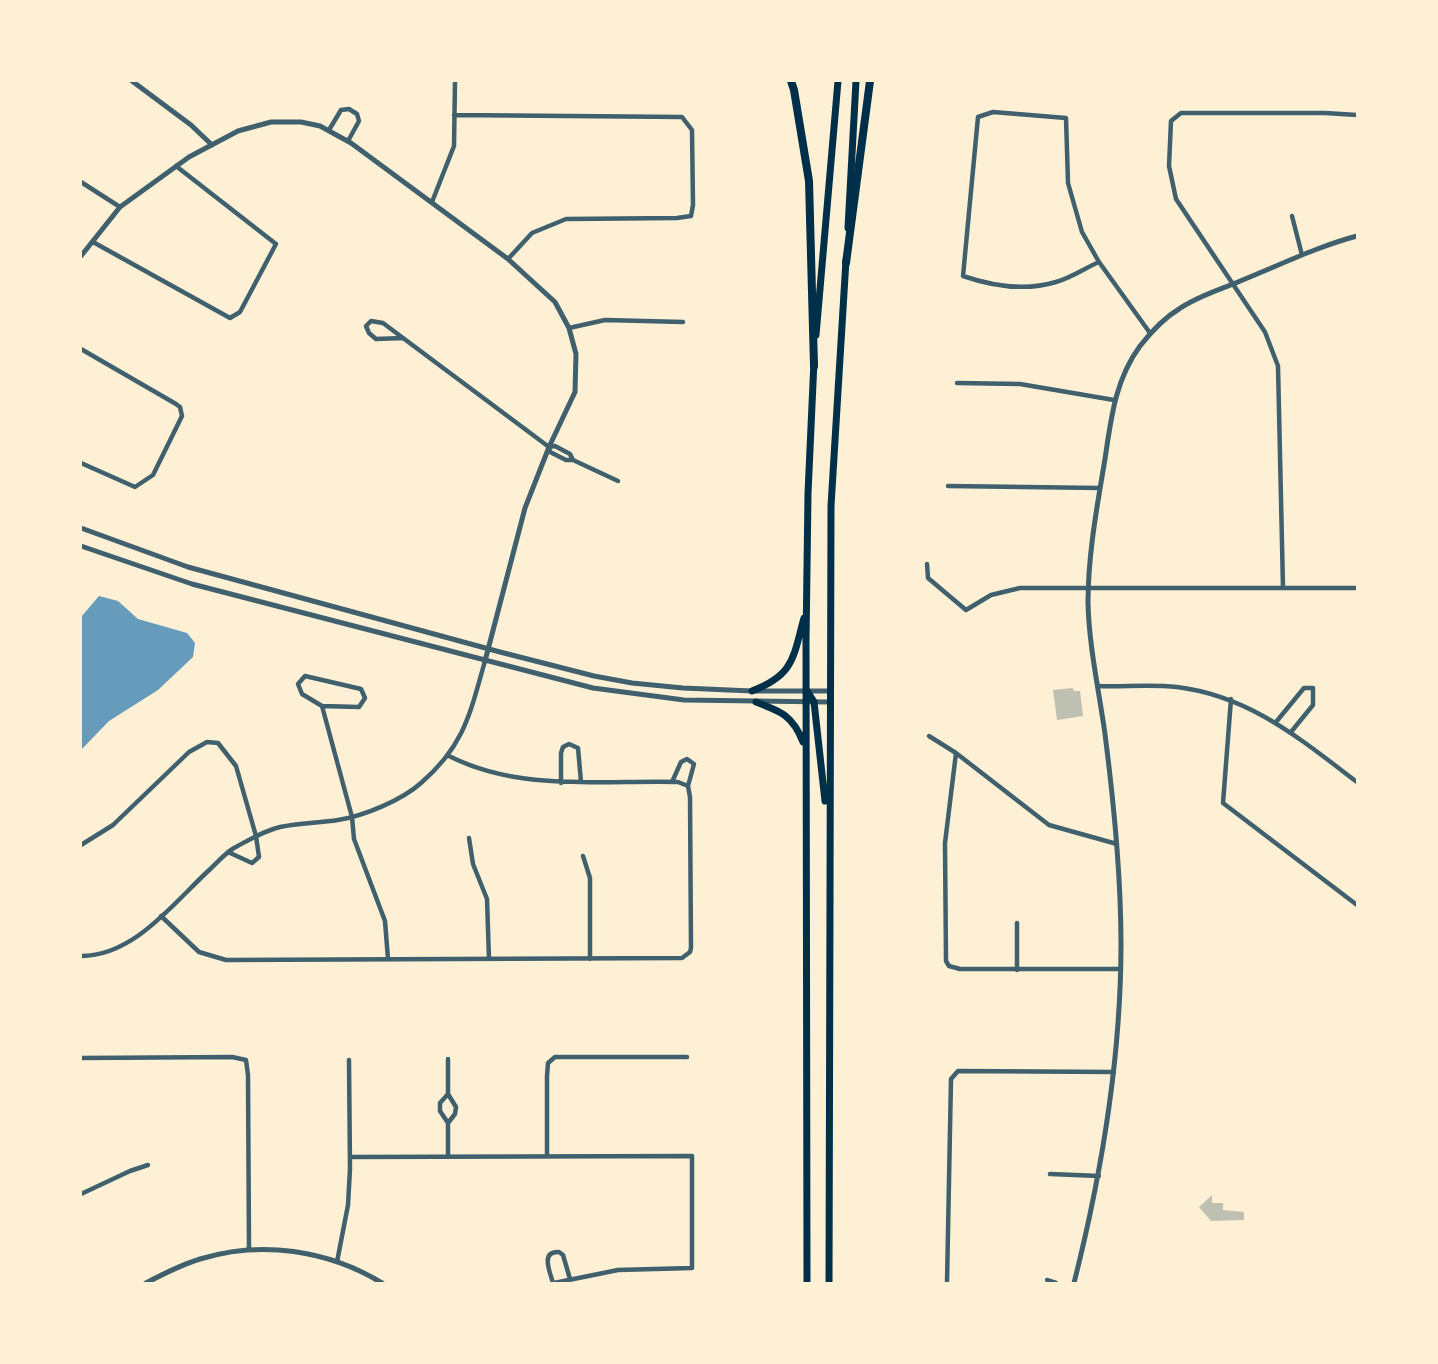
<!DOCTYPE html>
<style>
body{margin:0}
#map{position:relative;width:1438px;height:1364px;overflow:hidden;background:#fdf0d5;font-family:Montserrat,sans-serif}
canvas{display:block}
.frame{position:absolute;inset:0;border:82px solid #fdf0d5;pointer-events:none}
</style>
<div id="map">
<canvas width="1438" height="1364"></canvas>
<div class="frame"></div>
</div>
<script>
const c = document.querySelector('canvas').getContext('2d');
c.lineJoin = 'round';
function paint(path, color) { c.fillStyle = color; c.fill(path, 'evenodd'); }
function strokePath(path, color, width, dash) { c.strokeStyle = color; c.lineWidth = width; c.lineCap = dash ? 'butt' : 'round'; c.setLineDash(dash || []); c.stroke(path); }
paint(new Path2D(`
 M 99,596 L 118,601 L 138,619 L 187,633 L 195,643 L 193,657 L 158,690 L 109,721 L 81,750 L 81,617 Z`), '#669bbc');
paint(new Path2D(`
 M 1073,688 L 1074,691 L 1080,691 L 1083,716 L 1057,720 L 1053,690 Z
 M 1212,1195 L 1212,1203 L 1223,1203 L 1223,1210 L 1244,1212 L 1244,1220 L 1211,1221 L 1199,1207 Z`), '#bec0b2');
strokePath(new Path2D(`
 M 454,115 L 682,117 L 692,130 L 693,205 L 691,216 L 677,218 L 566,219 L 532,233 L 508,259
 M 329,130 L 341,110 L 349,109 L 357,114 L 359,121 L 348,141
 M 81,182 L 120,207
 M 432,202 L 454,146 L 455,81
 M 1292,216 L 1302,255
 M 93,242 L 230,318 L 240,312 L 276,244 L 176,166
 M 1099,262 C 1085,268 1071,278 1056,282 C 1026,291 992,286 963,276 L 978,117 L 993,112 L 1066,118 L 1068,183 L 1082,232 L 1099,262 L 1150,333
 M 569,328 L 605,320 L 683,322
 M 403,338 L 376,339 L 369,333 L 366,326 L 371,321 L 383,323 L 403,338 L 549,447 L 550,452 L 566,460 L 573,460 L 618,481
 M 81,349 L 176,404 L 180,407 L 182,416 L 153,475 L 135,487 L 81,463
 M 957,383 L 1020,384 L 1114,400
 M 549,447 L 555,446 L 570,454 L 573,460
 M 948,486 L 1100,488
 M 927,564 L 928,578 L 966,610 L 991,595 L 1020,588 L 1357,588
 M 1283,588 L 1278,366 L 1265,332 L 1176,199 L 1169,166 L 1171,121 L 1181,113 L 1325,113 L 1357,115
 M 305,676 L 361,689 L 365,698 L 359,707 L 322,706 L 302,694 L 298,684 Z
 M 1098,686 C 1124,687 1151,684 1177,687 C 1250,696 1300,739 1357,782
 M 1231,699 L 1223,803 L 1357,905
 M 322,706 L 352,817 L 354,839 L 385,921 L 388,959
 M 1276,722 L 1304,688 L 1313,688 L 1313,705 L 1291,732
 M 929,736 L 956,753 L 1049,825 L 1117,844
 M 956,753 L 945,843 L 946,961 L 949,966 L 960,969 L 1120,969
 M 449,756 C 520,792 601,780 678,782 L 688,786
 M 672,782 L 681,762 L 687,759 L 694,764 L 688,786
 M 561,783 L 561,753 L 563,747 L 569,744 L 578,748 L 581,782
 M 469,838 L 473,864 L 487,899 L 489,959
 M 81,845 L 113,825 L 189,752 L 207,742 L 218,743 L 236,766 L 256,836 L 259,857 L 252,863 L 228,852
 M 583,856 L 590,878 L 590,959
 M 161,916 L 199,952 L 226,960 L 682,958 L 690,952 L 691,948 L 690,797 L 688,786
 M 1017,923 L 1017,970
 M 81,956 C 133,956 172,905 207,872 C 216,864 224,854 234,848 C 249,840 263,831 280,827 C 299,823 319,823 338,820 C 364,816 402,800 421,783 C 465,745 470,713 485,661
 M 81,1058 L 232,1057 L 246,1060 L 248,1075 L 249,1249
 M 448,1059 L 448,1094 L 440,1103 L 440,1111 L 448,1123 L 448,1156
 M 448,1123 L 455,1114 L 456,1107 L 448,1094
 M 547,1156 L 547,1076 L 548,1063 L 555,1057 L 687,1057
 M 350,1157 L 692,1156 L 692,1268 L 618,1270 L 554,1283
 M 1050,1174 L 1099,1176
 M 81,1194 L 130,1171 L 148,1165
 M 337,1262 L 348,1205 L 350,1169 L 349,1060
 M 1047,1280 L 1056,1283
 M 553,1283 C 550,1272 540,1251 559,1252 L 563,1255 L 570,1279
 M 947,1283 L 951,1079 L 958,1071 L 1114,1072`), '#3f606c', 4.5);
strokePath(new Path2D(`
 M 132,81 L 191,125 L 212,145
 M 81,256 L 120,207 L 189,157 L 238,131 L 271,122 L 301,122 L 320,126 L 351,143 L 508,259 L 555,302 L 569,328 L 576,354 L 575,392 L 549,447 L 525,508 L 485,661
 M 81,528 L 188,567 L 500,652 L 594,676 L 632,683 L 683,688 L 752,691 L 829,691
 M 81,546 L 192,584 L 593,688 L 684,700 L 829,702
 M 146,1283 C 163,1274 181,1265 200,1259 C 261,1240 328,1250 382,1283
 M 1074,1283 C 1102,1172 1121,1058 1121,944 C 1121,874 1114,804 1105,734 C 1099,691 1089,646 1088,603 C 1088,554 1097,507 1105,459 C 1111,419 1115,380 1140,346 C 1151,332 1164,318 1179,309 C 1199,295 1223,289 1245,279 C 1282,264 1319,246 1357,236`), '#3f606c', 5);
strokePath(new Path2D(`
 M 848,228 L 856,81
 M 816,335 L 838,81
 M 752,691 C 794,675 793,658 804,618
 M 807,691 L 814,702 L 825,801
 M 756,702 C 782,712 793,716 803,742
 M 807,1283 L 806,642 L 808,493 L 814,361
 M 829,1283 L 831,506 L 846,260`), '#003049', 7);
strokePath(new Path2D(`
 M 791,81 L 794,90 L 809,181 L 814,366
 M 846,263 L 870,81`), '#003049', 8);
</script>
